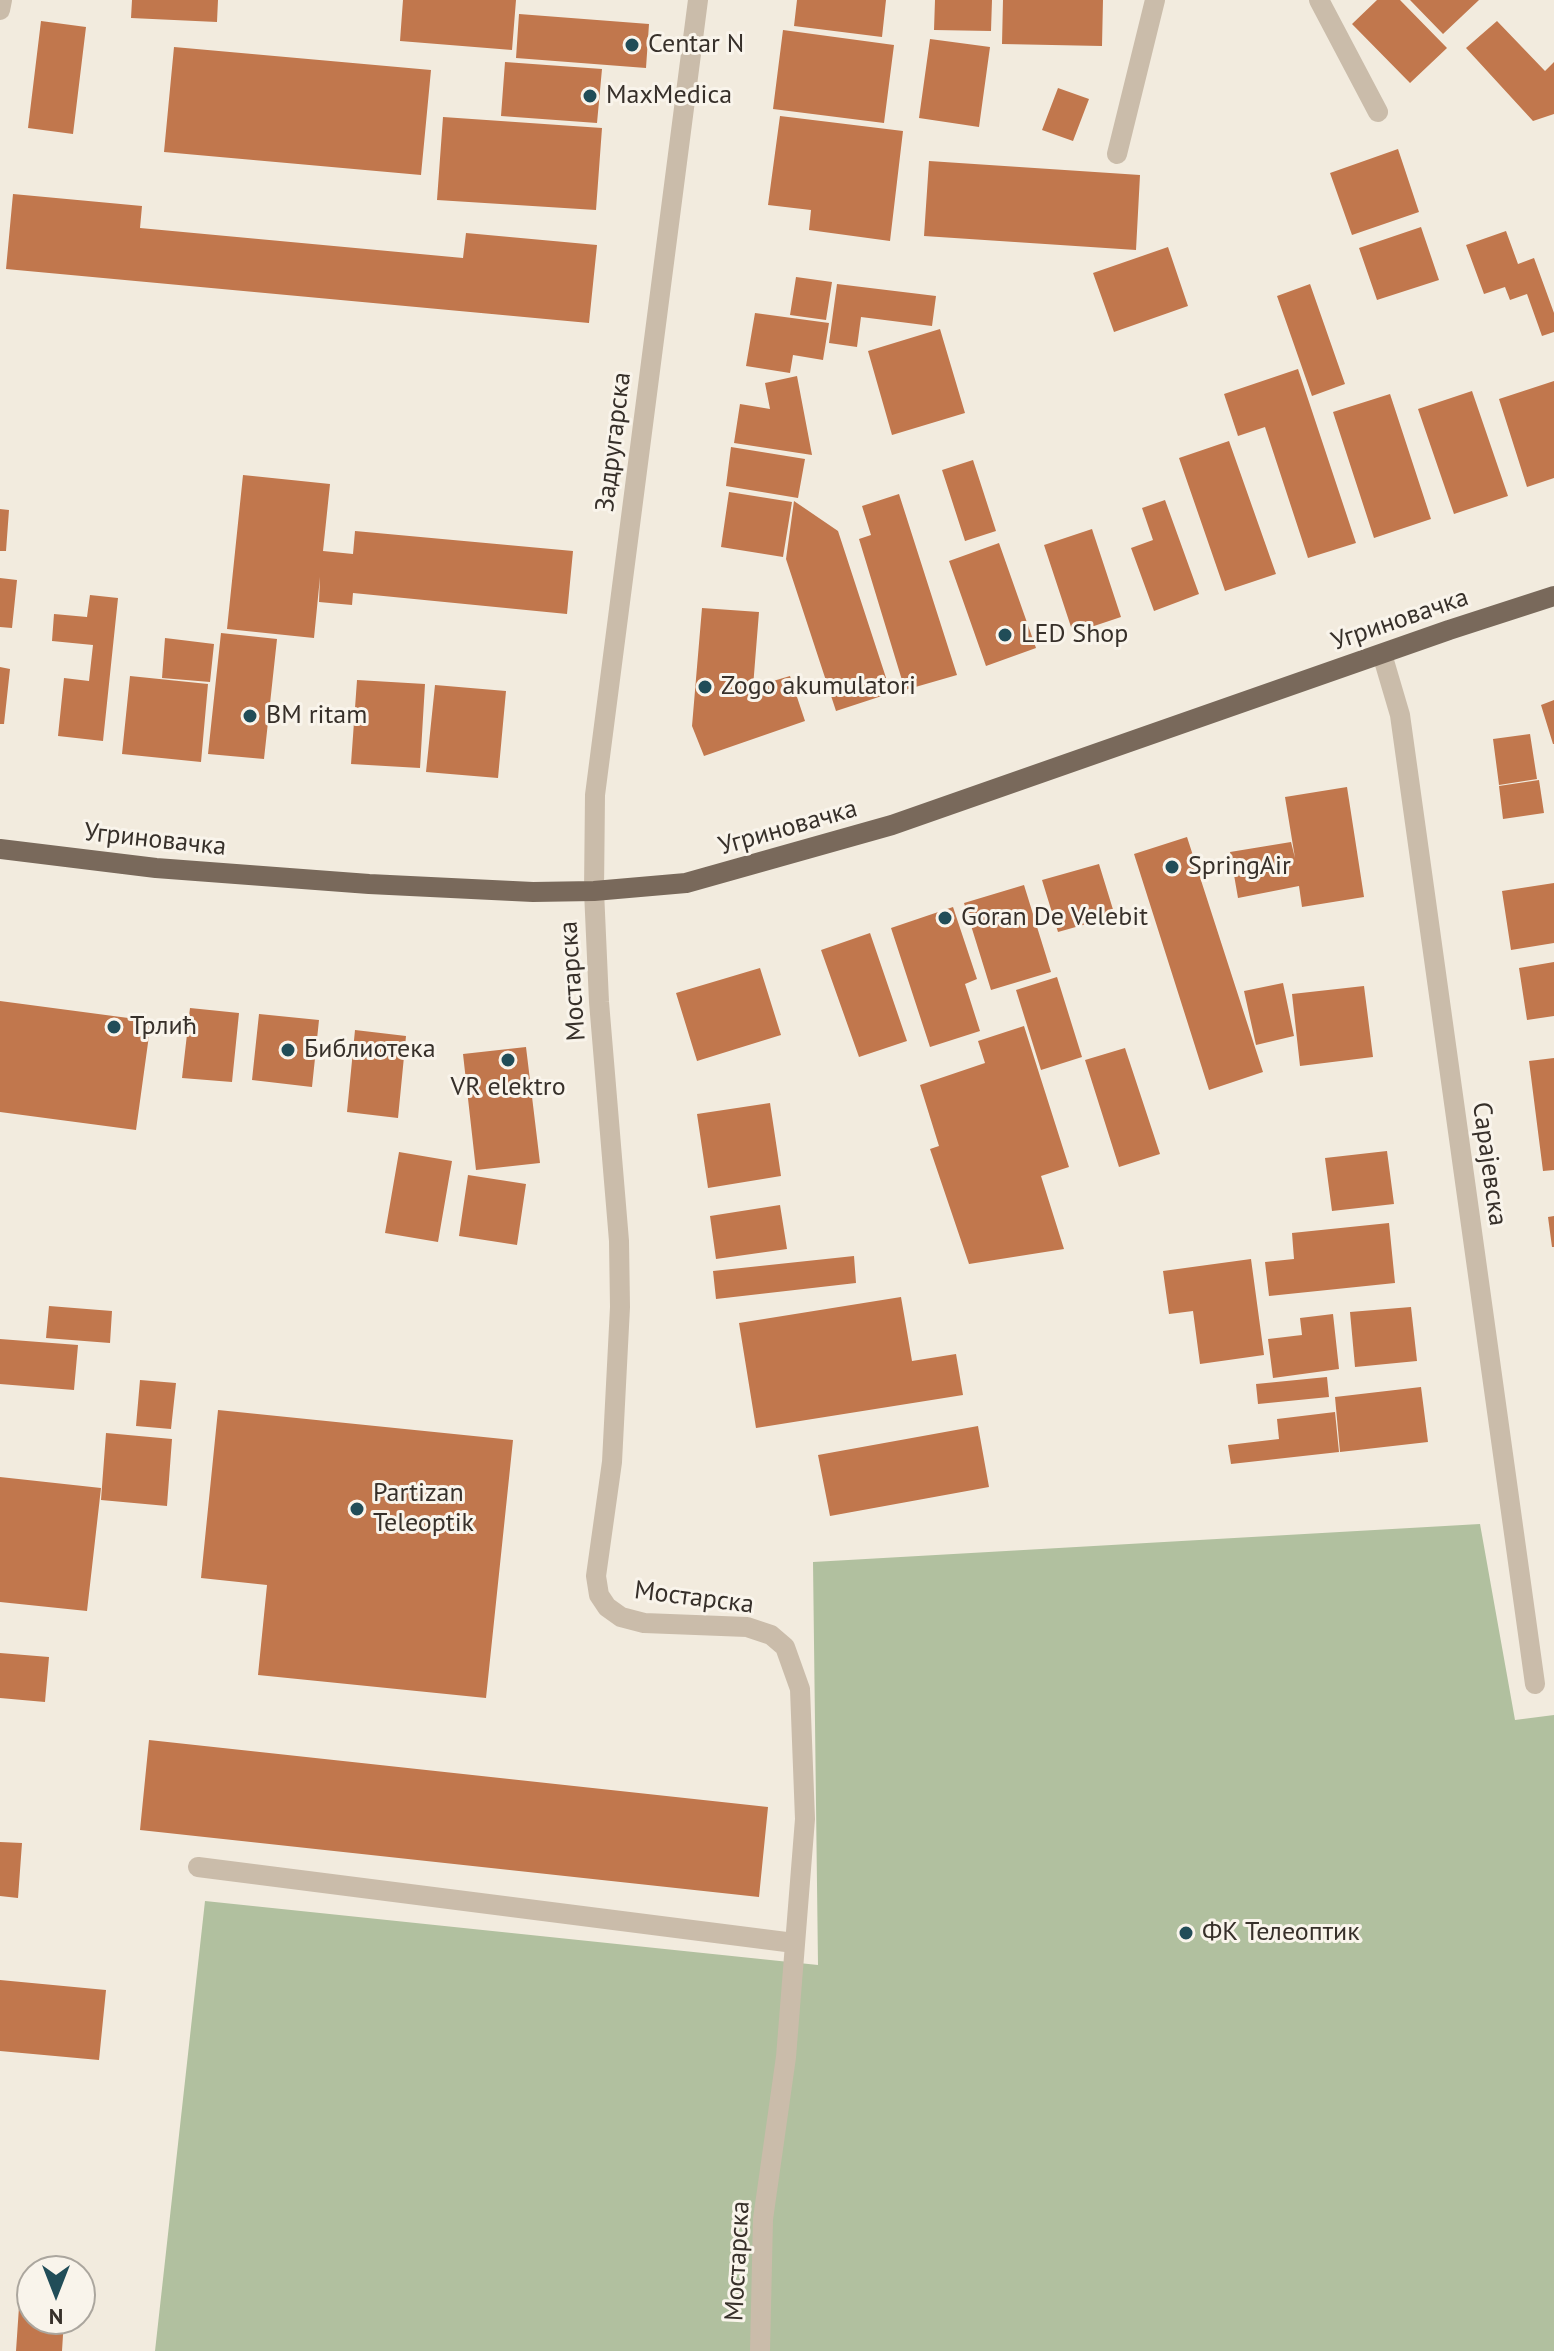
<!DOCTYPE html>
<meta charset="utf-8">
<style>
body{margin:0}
#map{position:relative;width:1554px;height:2351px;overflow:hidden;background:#f2ebde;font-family:"PT Sans",sans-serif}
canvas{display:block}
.north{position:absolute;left:16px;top:2255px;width:80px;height:80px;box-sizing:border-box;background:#f9f4eb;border:2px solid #aba69e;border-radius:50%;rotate:180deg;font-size:22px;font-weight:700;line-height:32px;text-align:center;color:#37302a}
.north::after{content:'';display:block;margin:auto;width:28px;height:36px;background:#214d58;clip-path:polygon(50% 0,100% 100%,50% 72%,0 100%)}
</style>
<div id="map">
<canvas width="1554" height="2351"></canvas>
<div class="north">N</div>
</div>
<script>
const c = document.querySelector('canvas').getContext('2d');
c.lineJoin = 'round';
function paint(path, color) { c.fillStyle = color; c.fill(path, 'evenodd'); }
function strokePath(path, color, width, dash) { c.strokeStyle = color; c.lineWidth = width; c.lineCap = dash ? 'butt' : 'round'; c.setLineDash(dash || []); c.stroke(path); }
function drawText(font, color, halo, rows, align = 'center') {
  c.font = font + ' "PT Sans",sans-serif'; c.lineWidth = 6; c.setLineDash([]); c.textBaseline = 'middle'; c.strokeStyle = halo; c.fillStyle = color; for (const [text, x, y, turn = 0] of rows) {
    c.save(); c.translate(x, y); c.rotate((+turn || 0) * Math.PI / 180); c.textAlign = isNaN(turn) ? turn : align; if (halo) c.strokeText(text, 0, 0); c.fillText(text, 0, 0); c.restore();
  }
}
paint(new Path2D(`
 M 1480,1524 L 1515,1720 L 1554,1715 L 1554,2351 L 155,2351 L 205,1901 L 818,1965 L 813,1562 Z`), '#b1c09f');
paint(new Path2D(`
 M 132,0 L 218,0 L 217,22 L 131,18 Z
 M 403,0 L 516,0 L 512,50 L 400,41 Z
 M 797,0 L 886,0 L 882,37 L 794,26 Z
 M 935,0 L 992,0 L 991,31 L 934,30 Z
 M 1003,0 L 1103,0 L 1102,46 L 1002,44 Z
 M 1377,0 L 1400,0 L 1447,48 L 1410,83 L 1352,24 Z
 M 1410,0 L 1479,0 L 1443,34 Z
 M 519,14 L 649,24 L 646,68 L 516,58 Z
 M 41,21 L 86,27 L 73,134 L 28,128 Z
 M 1497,21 L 1545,71 L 1554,62 L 1554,114 L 1533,121 L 1466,48 Z
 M 783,30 L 894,45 L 884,123 L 773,109 Z
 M 930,39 L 990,47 L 979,127 L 919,118 Z
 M 174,47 L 431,70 L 421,175 L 164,152 Z
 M 505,62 L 602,69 L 597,123 L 501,116 Z
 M 1058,88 L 1089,99 L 1073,141 L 1042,130 Z
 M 780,116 L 903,131 L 890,241 L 809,230 L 811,210 L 768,205 Z
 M 443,117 L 602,128 L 596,210 L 437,200 Z
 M 1398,149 L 1419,212 L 1352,235 L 1330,173 Z
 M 929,161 L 1140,175 L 1136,250 L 924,236 Z
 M 13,194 L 142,206 L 140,228 L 463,258 L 466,233 L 597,245 L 589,323 L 6,269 Z
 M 1421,227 L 1439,280 L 1377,300 L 1359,248 Z
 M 1506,231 L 1518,264 L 1534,258 L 1554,313 L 1554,332 L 1542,336 L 1527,294 L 1510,300 L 1505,287 L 1484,294 L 1466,245 Z
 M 1168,247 L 1188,306 L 1114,332 L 1093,273 Z
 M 796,277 L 832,282 L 826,320 L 790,315 Z
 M 837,284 L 936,296 L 932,326 L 861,317 L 857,347 L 829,343 Z
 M 1310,284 L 1345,384 L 1312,396 L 1277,296 Z
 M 755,313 L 829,323 L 823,360 L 793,355 L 790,373 L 746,366 Z
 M 940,329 L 965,413 L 892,435 L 868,351 Z
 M 1298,369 L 1356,543 L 1308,558 L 1265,427 L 1238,436 L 1224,394 Z
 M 797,376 L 812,455 L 734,443 L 740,404 L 770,409 L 765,383 Z
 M 1554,381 L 1554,478 L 1527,487 L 1499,399 Z
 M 1472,391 L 1508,496 L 1454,514 L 1418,409 Z
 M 1390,394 L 1431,519 L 1374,538 L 1333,412 Z
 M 1229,441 L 1276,574 L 1225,591 L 1179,458 Z
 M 731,447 L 805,459 L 798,498 L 726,486 Z
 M 973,460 L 996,531 L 965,541 L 942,470 Z
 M 243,475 L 330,484 L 323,551 L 353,554 L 355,531 L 573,551 L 567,614 L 353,593 L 352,605 L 319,602 L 320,577 L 314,638 L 227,629 Z
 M 729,492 L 792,502 L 783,557 L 721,547 Z
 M 899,494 L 957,675 L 905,690 L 859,539 L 871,535 L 862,506 Z
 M 1165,500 L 1199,594 L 1154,611 L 1131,548 L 1153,540 L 1142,508 Z
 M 794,501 L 838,531 L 891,693 L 836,711 L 786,559 Z
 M 0,509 L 9,510 L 6,551 L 0,551 Z
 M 1092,529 L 1121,617 L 1073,633 L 1044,545 Z
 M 999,543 L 1036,648 L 986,666 L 949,561 Z
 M 0,578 L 17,580 L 12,628 L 0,627 Z
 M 90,595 L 118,598 L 103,741 L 58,736 L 64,678 L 89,681 L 93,645 L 52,641 L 54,614 L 87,617 Z
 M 702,608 L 759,612 L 753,687 L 790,676 L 805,721 L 704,756 L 692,726 Z
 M 221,633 L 277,639 L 264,759 L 208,754 Z
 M 165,638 L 214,644 L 210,682 L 162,678 Z
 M 0,667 L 10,669 L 4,724 L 0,724 Z
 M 130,676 L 208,684 L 201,762 L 122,754 Z
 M 357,680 L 425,684 L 420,768 L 351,764 Z
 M 435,685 L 506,691 L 498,778 L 426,772 Z
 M 1554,700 L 1554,744 L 1553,744 L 1541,705 Z
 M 1530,734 L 1537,779 L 1499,785 L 1493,739 Z
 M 1539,780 L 1544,813 L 1503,819 L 1499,786 Z
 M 1347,787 L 1364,897 L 1302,907 L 1299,886 L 1238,898 L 1230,852 L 1291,842 L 1295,858 L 1285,797 Z
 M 1187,837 L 1263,1072 L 1209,1090 L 1134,854 Z
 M 1099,864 L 1115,916 L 1058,932 L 1042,880 Z
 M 1554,883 L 1554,943 L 1511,950 L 1502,891 Z
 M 1024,885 L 1051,972 L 991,990 L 964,903 Z
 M 953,907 L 977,979 L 965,984 L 980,1031 L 930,1047 L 891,928 Z
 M 870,933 L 907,1041 L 859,1057 L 821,950 Z
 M 1554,962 L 1554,1016 L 1527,1020 L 1519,968 Z
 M 760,968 L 781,1035 L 697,1061 L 676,993 Z
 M 1057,977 L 1082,1057 L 1041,1070 L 1016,990 Z
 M 1283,983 L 1294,1036 L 1256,1045 L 1244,991 Z
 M 1364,986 L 1373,1057 L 1300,1066 L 1292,994 Z
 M 0,1001 L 151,1021 L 136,1130 L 0,1112 Z
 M 190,1008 L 239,1013 L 232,1082 L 182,1078 Z
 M 259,1014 L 319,1020 L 312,1087 L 252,1080 Z
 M 1024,1026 L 1069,1167 L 1041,1176 L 1064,1249 L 969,1264 L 930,1149 L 939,1146 L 920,1085 L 985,1063 L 978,1041 Z
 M 355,1030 L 406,1036 L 398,1118 L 347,1112 Z
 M 526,1047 L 540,1163 L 476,1170 L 463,1054 Z
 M 1125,1048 L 1160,1154 L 1119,1167 L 1085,1060 Z
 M 1554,1058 L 1554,1170 L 1543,1171 L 1529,1061 Z
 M 770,1103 L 781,1176 L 708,1188 L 697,1114 Z
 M 1387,1151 L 1394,1204 L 1332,1211 L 1325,1158 Z
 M 399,1152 L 452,1161 L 438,1242 L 385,1233 Z
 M 468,1175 L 526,1184 L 517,1245 L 459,1236 Z
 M 780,1205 L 787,1249 L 716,1259 L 710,1216 Z
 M 1554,1216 L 1554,1247 L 1552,1247 L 1548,1217 Z
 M 1389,1223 L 1395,1283 L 1269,1296 L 1265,1262 L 1294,1259 L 1292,1233 Z
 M 854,1256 L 856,1283 L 716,1299 L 713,1271 Z
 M 1251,1259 L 1264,1355 L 1200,1364 L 1193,1311 L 1169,1314 L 1163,1271 Z
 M 901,1297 L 912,1361 L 956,1354 L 963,1395 L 756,1428 L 739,1323 Z
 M 49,1306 L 112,1311 L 110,1343 L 46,1338 Z
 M 1411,1307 L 1417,1361 L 1355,1367 L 1350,1312 Z
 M 1333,1314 L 1339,1369 L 1273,1378 L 1268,1339 L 1302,1335 L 1300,1318 Z
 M 0,1339 L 78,1345 L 74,1390 L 0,1384 Z
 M 1327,1377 L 1329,1397 L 1258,1404 L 1256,1384 Z
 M 140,1380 L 176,1383 L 171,1429 L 136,1426 Z
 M 1421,1387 L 1428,1442 L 1340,1452 L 1335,1397 Z
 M 218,1410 L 513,1440 L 486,1698 L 258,1675 L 267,1585 L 201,1578 Z
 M 1335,1412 L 1339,1452 L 1231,1464 L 1228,1445 L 1279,1439 L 1277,1419 Z
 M 978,1426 L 989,1487 L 830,1516 L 818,1455 Z
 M 106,1433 L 172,1439 L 167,1506 L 101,1500 Z
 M 0,1477 L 101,1488 L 87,1611 L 0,1602 Z
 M 0,1653 L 49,1657 L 45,1702 L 0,1698 Z
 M 149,1740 L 768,1807 L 759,1897 L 140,1830 Z
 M 0,1842 L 22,1843 L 18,1898 L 0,1896 Z
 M 0,1980 L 106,1990 L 99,2060 L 0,2051 Z
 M 20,2292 L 32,2293 L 32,2319 L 64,2319 L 62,2351 L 16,2351 Z`), '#c1774d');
strokePath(new Path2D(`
 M 698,0 L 595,795 L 594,891 L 599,1002 L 619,1241 L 620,1307 L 612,1462 L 596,1576 L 599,1595 L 607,1607 L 621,1617 L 644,1623 L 747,1627 L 771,1635 L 785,1647 L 800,1689 L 805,1819 L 786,2057 L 763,2219 L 760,2351
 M 1319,0 L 1378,112
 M 0,10 L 2,0
 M 1117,154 L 1155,0
 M 1382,654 L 1400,715 L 1535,1684
 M 198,1867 L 794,1943`), '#cabcaa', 20);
strokePath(new Path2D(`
 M 0,849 L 156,868 L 369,884 L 533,892 L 594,891 L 686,883 L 892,825 L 1449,630 L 1554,596`), '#79695b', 20);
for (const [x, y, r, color] of [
 [632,45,8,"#214d58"],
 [590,96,8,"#214d58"],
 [1005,635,8,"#214d58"],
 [705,687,8,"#214d58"],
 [250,716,8,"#214d58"],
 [1172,867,8,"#214d58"],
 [945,918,8,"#214d58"],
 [114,1027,8,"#214d58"],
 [288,1050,8,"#214d58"],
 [508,1060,8,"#214d58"],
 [357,1509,8,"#214d58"],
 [1186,1933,8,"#214d58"]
]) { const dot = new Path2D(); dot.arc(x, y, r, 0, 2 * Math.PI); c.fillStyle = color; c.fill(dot); strokePath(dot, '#f9f4eb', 3); }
drawText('26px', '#37302a', '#f9f4eb', [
 ["Centar N",648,45],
 ["MaxMedica",606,96],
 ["LED Shop",1021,635],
 ["Zogo akumulatori",721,687],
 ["BM ritam",266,716],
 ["SpringAir",1188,867],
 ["Goran De Velebit",961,918],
 ["Трлић",130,1027],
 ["Библиотека",304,1050],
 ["VR elektro",508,1088,"center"],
 ["Partizan",373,1494],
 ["Teleoptik",373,1524],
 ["ФК Телеоптик",1202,1933]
], 'left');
drawText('26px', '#37302a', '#f9f4eb', [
 ["Задругарска",614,442,-83],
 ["Угриновачка",1400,620,-19],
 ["Угриновачка",788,828,-16],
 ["Угриновачка",155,840,6],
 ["Мостарска",573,981,-94],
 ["Сарајевска",1489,1164,82],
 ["Мостарска",694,1598,7],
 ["Мостарска",738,2261,-87]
]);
</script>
